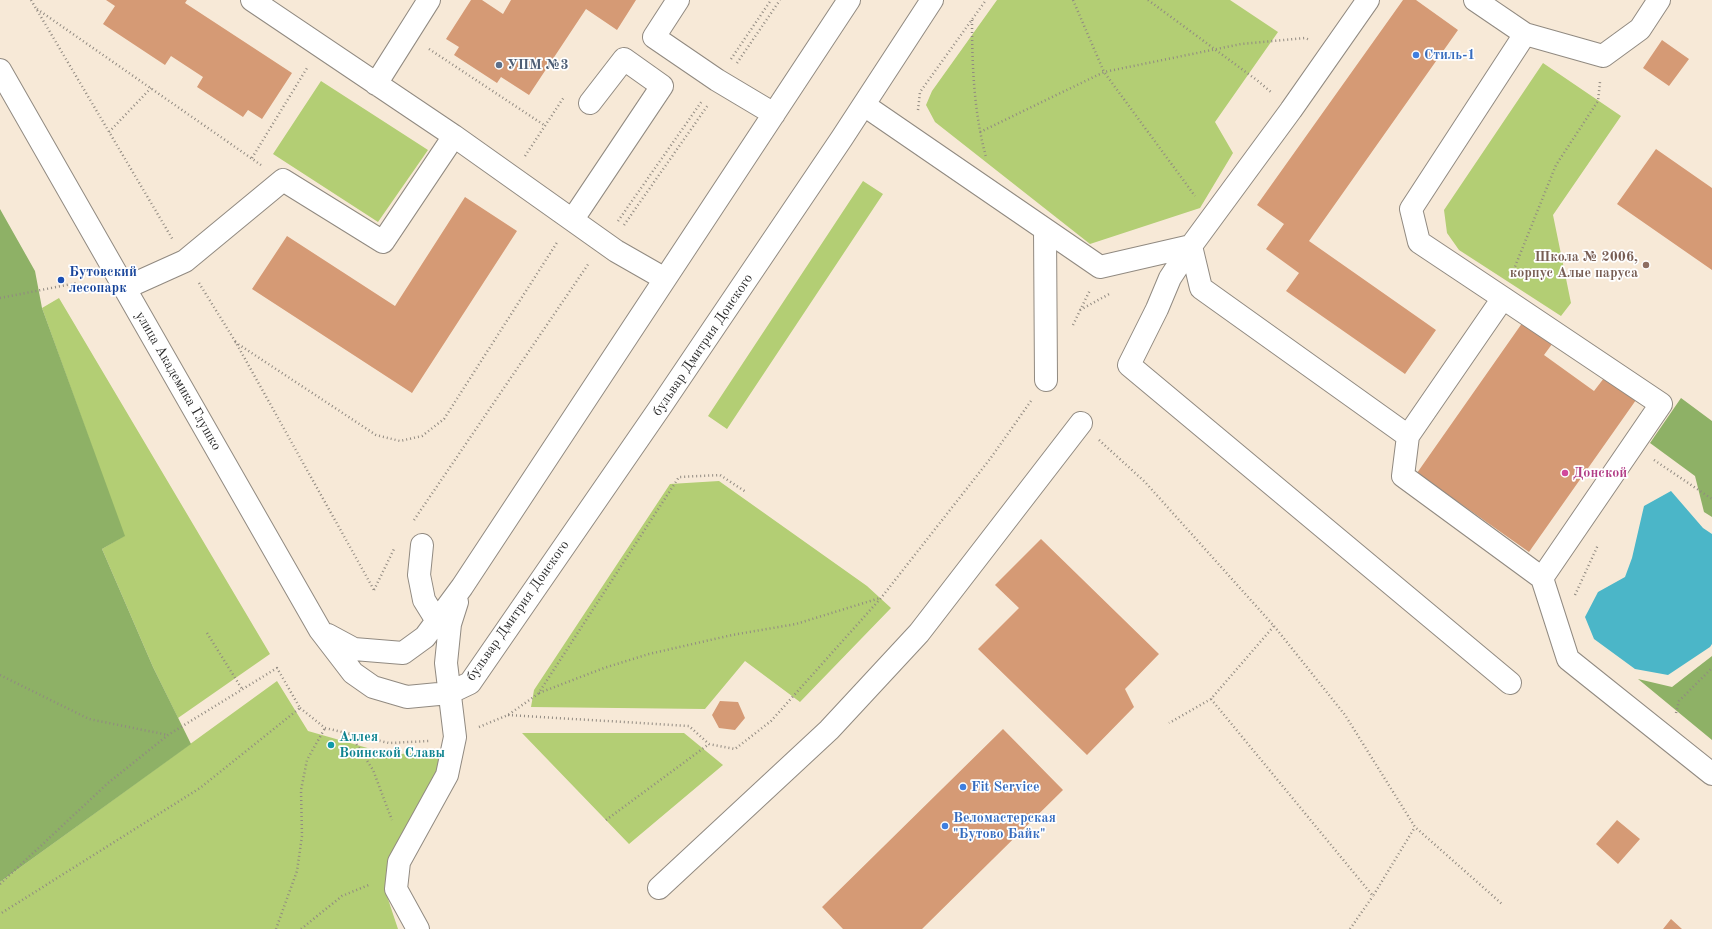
<!DOCTYPE html>
<meta charset="utf-8">
<style>
body{margin:0}
canvas{display:block;background:#f7e9d7}
</style>
<canvas width="1712" height="929"></canvas>
<script>
const c = document.querySelector('canvas').getContext('2d');
c.lineJoin = 'round';
function paint(path, color) { c.fillStyle = color; c.fill(path, 'evenodd'); }
function strokePath(path, color, width, dash) { c.strokeStyle = color; c.lineWidth = width; c.lineCap = dash ? 'butt' : 'round'; c.setLineDash(dash || []); c.stroke(path); }
function drawText(font, color, halo, rows, align = 'center') {
  c.font = font + ' "Old Standard TT",serif'; c.lineWidth = 3.5; c.setLineDash([]); c.textBaseline = 'middle'; c.strokeStyle = halo; c.fillStyle = color; for (const [text, x, y, turn = 0] of rows) {
    c.save(); c.translate(x, y); c.rotate((+turn || 0) * Math.PI / 180); c.textAlign = isNaN(turn) ? turn : align; if (halo) c.strokeText(text, 0, 0); c.fillText(text, 0, 0); c.restore();
  }
}
paint(new Path2D(`
 M 997,0 L 1230,0 L 1278,32 L 1215,122 L 1233,153 L 1200,208 L 1090,244 L 935,122 L 926,105 L 932,91 Z
 M 1543,63 L 1621,116 L 1553,215 L 1571,303 L 1561,316 L 1459,250 L 1447,233 L 1444,210 Z
 M 321,81 L 428,150 L 378,222 L 273,154 Z
 M 863,181 L 883,194 L 727,429 L 708,416 Z
 M 59,298 L 270,654 L 178,718 L 153,667 L 102,549 L 124,536 L 42,308 Z
 M 719,481 L 867,586 L 891,608 L 800,702 L 745,661 L 705,709 L 531,707 L 534,690 L 670,484 Z
 M 277,681 L 308,731 L 392,755 L 428,751 L 439,758 L 442,775 L 389,869 L 385,890 L 398,929 L 0,929 L 0,882 Z
 M 522,733 L 684,733 L 723,765 L 629,844 Z`), '#b3ce74');
paint(new Path2D(`
 M 0,209 L 35,271 L 42,308 L 125,536 L 102,549 L 153,667 L 191,744 L 0,882 Z
 M 1681,398 L 1712,421 L 1712,517 L 1704,512 L 1695,476 L 1650,443 Z
 M 1712,656 L 1712,740 L 1638,679 L 1672,687 Z`), '#8eb166');
paint(new Path2D(`
 M 1671,491 L 1703,528 L 1712,534 L 1712,644 L 1710,647 L 1668,675 L 1635,669 L 1594,639 L 1585,617 L 1598,592 L 1625,577 L 1632,558 L 1644,506 Z`), '#4bb6c8');
paint(new Path2D(`
 M 106,0 L 187,0 L 185,3 L 292,73 L 262,119 L 248,110 L 243,117 L 197,87 L 203,77 L 171,56 L 165,65 L 103,24 L 115,6 Z
 M 471,0 L 482,0 L 503,14 L 511,0 L 636,0 L 617,30 L 586,9 L 529,95 L 501,77 L 497,83 L 454,55 L 459,47 L 446,39 Z
 M 1403,0 L 1416,0 L 1458,30 L 1309,241 L 1436,330 L 1405,374 L 1286,291 L 1299,273 L 1266,249 L 1284,224 L 1257,205 Z
 M 1662,40 L 1689,59 L 1669,86 L 1643,68 Z
 M 1656,149 L 1712,188 L 1712,270 L 1617,204 Z
 M 465,197 L 517,231 L 412,393 L 252,289 L 287,236 L 395,306 Z
 M 1525,319 L 1555,340 L 1544,355 L 1594,391 L 1604,378 L 1636,400 L 1529,552 L 1417,473 Z
 M 1041,539 L 1159,654 L 1125,689 L 1134,707 L 1087,755 L 978,649 L 1019,608 L 995,585 Z
 M 720,701 L 738,702 L 745,718 L 735,730 L 719,728 L 712,715 Z
 M 1003,729 L 1063,790 L 922,929 L 843,929 L 822,907 Z
 M 1617,820 L 1640,839 L 1618,864 L 1596,844 Z
 M 1671,919 L 1682,929 L 1663,929 Z`), '#d59a75');
const minor = new Path2D(`
 M 252,0 L 454,136
 M 678,0 L 654,37 L 717,80 L 774,114
 M 1525,34 L 1603,56 L 1640,29 L 1659,0
 M 0,70 L 320,630 L 353,673 L 373,687 L 407,697 L 449,693 L 470,683 L 661,406 L 842,138 L 932,0
 M 376,84 L 429,0
 M 864,105 L 1100,267 L 1191,246 L 1291,110 L 1368,0
 M 573,219 L 662,86 L 624,59 L 590,103
 M 1045,230 L 1046,380
 M 1191,246 L 1201,288 L 1408,436 L 1503,298 L 1419,242 L 1411,209 L 1525,34 L 1475,0
 M 1191,246 L 1170,278 L 1157,309 L 1129,365 L 1510,683
 M 125,288 L 185,261 L 283,180 L 383,242 L 454,136 L 616,251 L 665,279
 M 1503,298 L 1661,404 L 1542,578
 M 1408,436 L 1403,476 L 1542,578 L 1568,659 L 1712,774
 M 422,545 L 419,575 L 424,600 L 437,621
 M 328,635 L 354,649 L 403,653 L 425,637 L 462,587 L 849,0
 M 659,888 L 829,730 L 919,633 L 1081,423
 M 418,929 L 396,889 L 399,862 L 447,775 L 455,737 L 446,663 L 450,624 L 457,602`);
strokePath(minor, '#918a81', 24);
strokePath(new Path2D(`
 M 31,0 L 173,240
 M 1073,0 L 1104,72 L 1195,196
 M 1148,0 L 1258,81 L 1272,93
 M 37,9 L 261,165
 M 972,20 C 972,66 974,113 986,157
 M 429,49 L 544,125
 M 731,59 L 771,0
 M 737,63 L 780,0
 M 918,110 L 920,92 L 986,0
 M 109,132 L 151,88
 M 980,132 L 1104,72 L 1241,44 L 1305,38 L 1310,40
 M 525,156 L 564,97
 M 252,158 L 307,68
 M 618,221 L 702,101
 M 624,225 L 708,105
 M 1512,274 L 1556,165 L 1598,101 L 1600,82
 M 199,283 L 235,341 L 374,590
 M 0,298 L 77,283
 M 1080,310 L 1111,293
 M 1073,325 L 1090,290
 M 235,342 L 376,435 L 400,441 L 422,436 L 444,419 L 558,241
 M 1099,440 L 1145,482 L 1274,626 L 1211,699 L 1169,723
 M 1654,460 L 1712,499
 M 414,520 L 589,263
 M 374,590 L 394,549
 M 1575,595 L 1598,545
 M 1274,626 L 1345,715 L 1415,827 L 1502,904
 M 207,633 L 242,689
 M 0,675 L 89,719 L 168,735
 M 539,693 L 604,668 L 649,654 L 732,635 L 796,624 L 880,598
 M 1211,699 L 1373,896 L 1415,827
 M 300,708 L 325,728 L 389,743 L 429,741
 M 1676,713 L 1679,701 L 1712,668
 M 508,715 L 689,726 L 709,744 L 735,749 L 771,721 L 881,598 L 990,459 L 1031,401
 M 479,727 L 508,715 L 538,694 L 679,477 L 720,475 L 746,492
 M 350,734 L 373,770 L 392,820
 M 606,820 L 709,744
 M 0,884 L 108,783 L 168,735 L 277,668 L 300,708 L 200,788 L 0,914
 M 276,929 L 297,871 L 302,836 L 301,790 L 307,760 L 325,728
 M 301,929 L 342,896 L 371,884
 M 1350,929 L 1373,896`), '#918a81', 2.5, [1, 3]);
strokePath(minor, '#fff', 22);
for (const [x, y, r, color] of [
 [1416,55,4,"#3f7fe0"],
 [499,65,4,"#5c6f8a"],
 [1646,265,4,"#8d6e63"],
 [61,280,4,"#1a4fb4"],
 [1565,473,4,"#d1479c"],
 [331,745,4,"#0f9aa8"],
 [963,787,4,"#3f7fe0"],
 [945,826,4,"#3f7fe0"]
]) { const dot = new Path2D(); dot.arc(x, y, r, 0, 2 * Math.PI); c.fillStyle = color; c.fill(dot); strokePath(dot, '#fff', 1.5); }
drawText('bold 14px', '#366cbe', '#fff', [
 ["Стиль-1",1424,55],
 ["Fit Service",971,787],
 ["Веломастерская",953,818],
 ["\"Бутово Байк\"",953,834]
], 'left');
drawText('bold 14px', '#4e5e75', '#fff', [
 ["УПМ №3",507,65]
], 'left');
drawText('bold 14px', '#785e54', '#fff', [
 ["Школа № 2006,",1638,257],
 ["корпус Алые паруса",1638,273]
], 'right');
drawText('bold 14px', '#164399', '#fff', [
 ["Бутовский",69,272],
 ["лесопарк",69,288]
], 'left');
drawText('14px', '#2b2b2b', '#fff', [
 ["бульвар Дмитрия Донского",703,345,-56],
 ["улица Академика Глушко",178,381,60],
 ["бульвар Дмитрия Донского",518,611,-55]
]);
drawText('bold 14px', '#b23c85', '#fff', [
 ["Донской",1573,473]
], 'left');
drawText('bold 14px', '#0d838f', '#fff', [
 ["Аллея",339,737],
 ["Воинской Славы",339,753]
], 'left');
</script>
